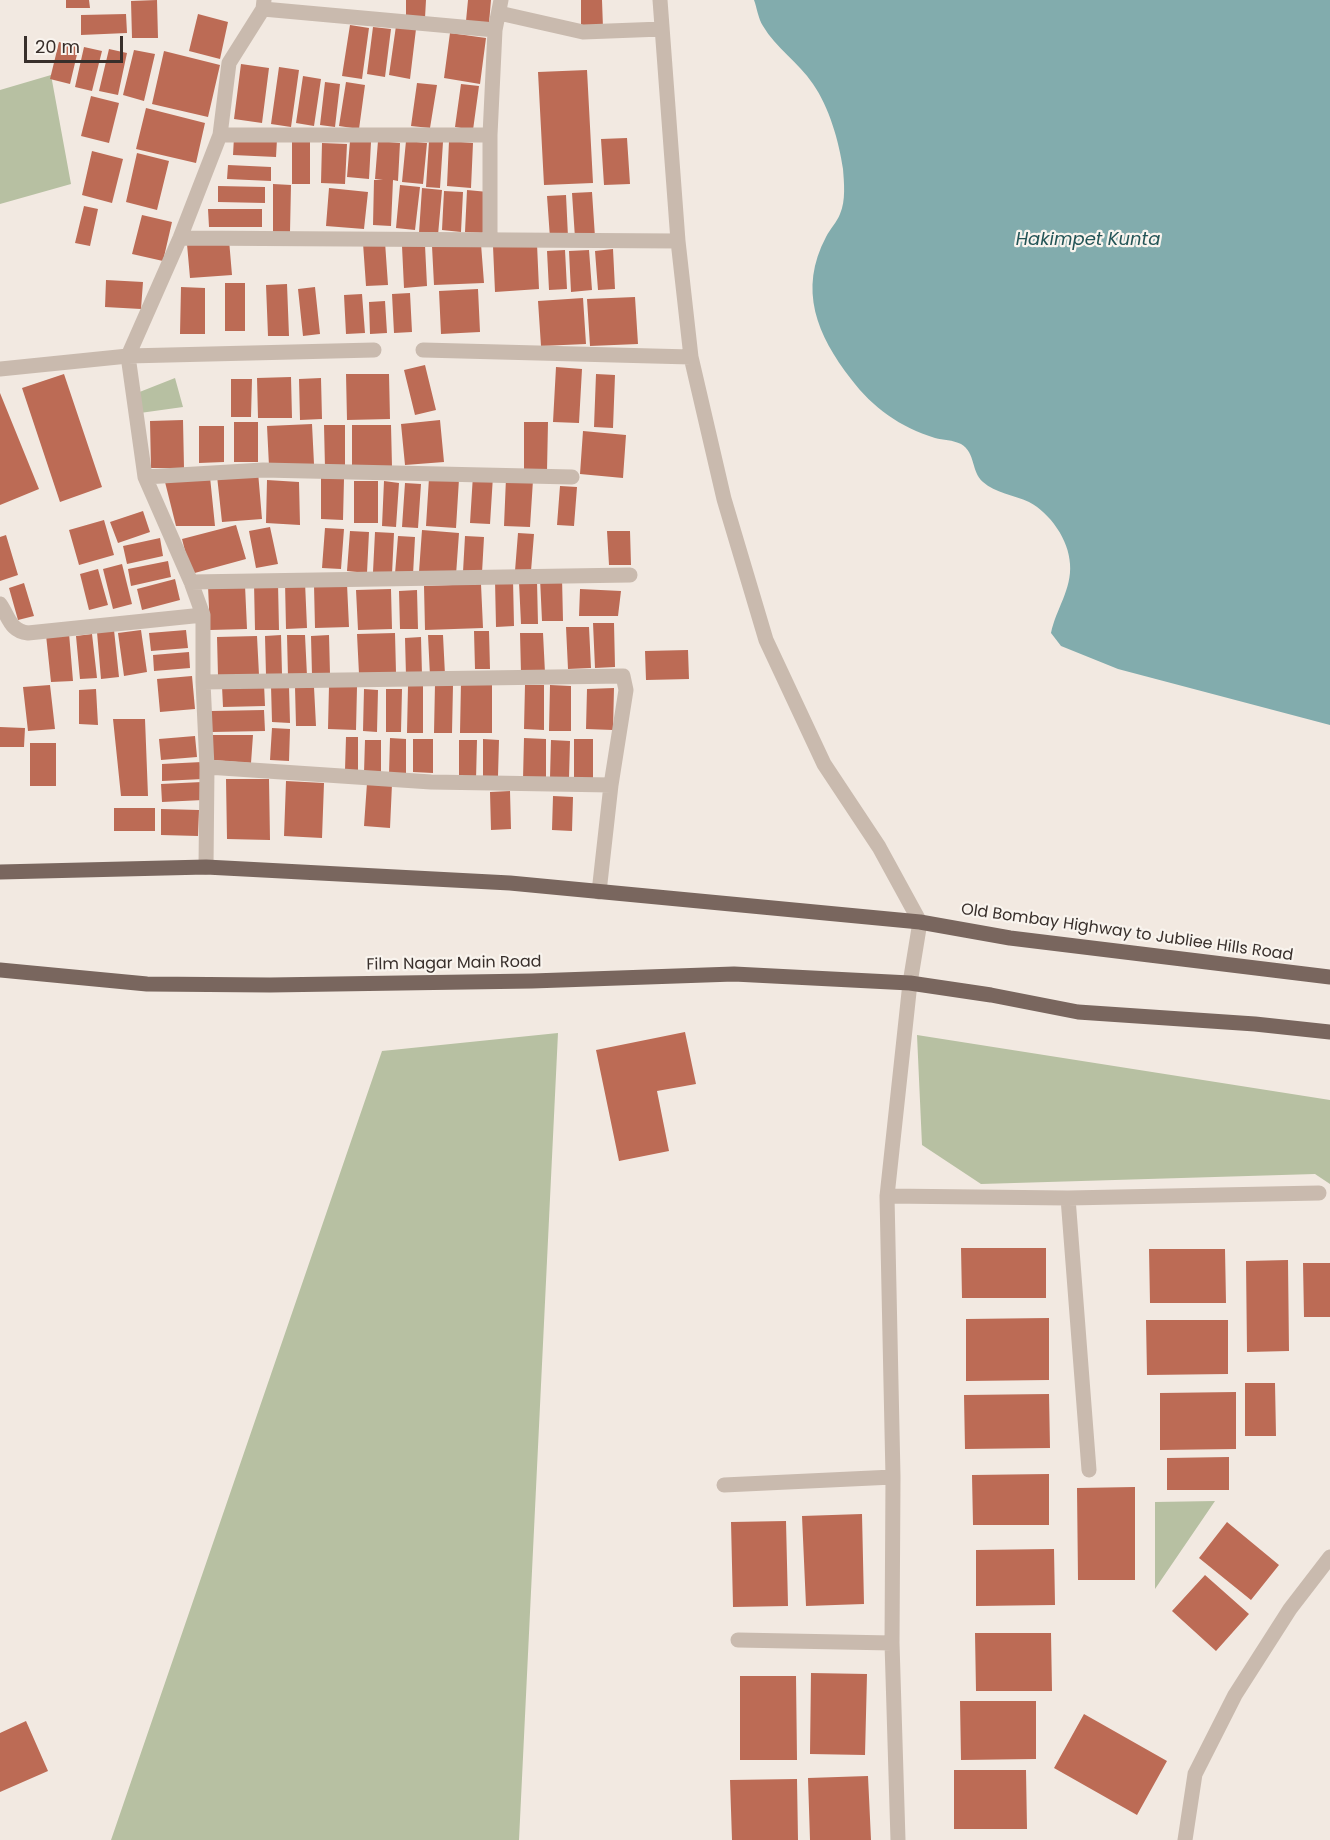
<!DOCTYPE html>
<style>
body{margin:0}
#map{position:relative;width:1330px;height:1840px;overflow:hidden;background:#f2e9e1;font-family:Poppins,sans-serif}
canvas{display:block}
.scale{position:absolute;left:24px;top:36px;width:99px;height:27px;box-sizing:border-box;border:3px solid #382f2b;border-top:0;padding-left:8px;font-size:18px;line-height:21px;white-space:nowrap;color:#382f2b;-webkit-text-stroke:4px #f9f4ee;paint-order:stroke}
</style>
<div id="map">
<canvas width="1330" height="1840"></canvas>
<div class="scale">20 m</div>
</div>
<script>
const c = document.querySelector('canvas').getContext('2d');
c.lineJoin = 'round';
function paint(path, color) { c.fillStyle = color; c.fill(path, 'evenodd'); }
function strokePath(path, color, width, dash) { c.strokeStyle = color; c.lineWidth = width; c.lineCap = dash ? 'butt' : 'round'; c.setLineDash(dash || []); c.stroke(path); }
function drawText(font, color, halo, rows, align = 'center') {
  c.font = font + ' Poppins,sans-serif'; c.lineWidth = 4.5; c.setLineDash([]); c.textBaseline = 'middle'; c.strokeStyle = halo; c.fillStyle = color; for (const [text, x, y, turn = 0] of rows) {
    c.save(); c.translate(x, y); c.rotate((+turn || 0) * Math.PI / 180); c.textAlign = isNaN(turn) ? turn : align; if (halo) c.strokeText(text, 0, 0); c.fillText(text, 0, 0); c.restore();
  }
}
paint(new Path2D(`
 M 51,75 L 71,184 L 0,204 L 0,90 Z
 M 175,378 L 183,407 L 140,413 L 137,393 Z
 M 558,1033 L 519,1840 L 111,1840 L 382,1051 Z
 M 917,1035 L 1330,1100 L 1330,1184 L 1315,1174 L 981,1184 L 922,1145 Z
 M 1215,1501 L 1155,1589 L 1155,1502 Z`), '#b7c0a2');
paint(new Path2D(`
 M 754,0 L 1330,0 L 1330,725 L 1118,669 L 1061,646 L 1051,633 C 1056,609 1072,589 1070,564 C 1069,540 1050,513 1029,502 C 1014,495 995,493 983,482 C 971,472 976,453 961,444 C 953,440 943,440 935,438 C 900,427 873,408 851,379 C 817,335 798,290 826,237 C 830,229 837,222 840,214 C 846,201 844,182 843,169 C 839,141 829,107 813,84 C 798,62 776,48 763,26 C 758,18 757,8 754,0 Z`), '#82acad');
paint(new Path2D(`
 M 66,0 L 89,0 L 90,8 L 66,8 Z
 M 157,0 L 158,38 L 132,38 L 131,1 Z
 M 406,0 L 426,0 L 425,18 L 406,18 Z
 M 468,0 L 491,0 L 489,23 L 466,21 Z
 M 581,0 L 602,0 L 603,28 L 581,28 Z
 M 126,14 L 127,33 L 81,35 L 81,15 Z
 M 198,14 L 228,22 L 220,59 L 189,51 Z
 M 350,25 L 369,28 L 362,79 L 342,76 Z
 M 396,26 L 416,29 L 410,79 L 389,75 Z
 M 373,27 L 391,29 L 385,77 L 367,74 Z
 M 450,33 L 486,38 L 480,84 L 444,78 Z
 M 59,42 L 79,46 L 70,84 L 50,79 Z
 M 84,47 L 102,51 L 92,91 L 75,87 Z
 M 109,49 L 127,53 L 118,95 L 99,91 Z
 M 134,50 L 155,54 L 144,101 L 123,95 Z
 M 164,51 L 220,65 L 208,117 L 152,104 Z
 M 241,64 L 269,68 L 262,123 L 234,119 Z
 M 279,67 L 299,70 L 291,127 L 271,124 Z
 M 587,70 L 593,183 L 544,185 L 538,72 Z
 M 303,76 L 321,79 L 314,126 L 296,123 Z
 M 325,82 L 340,84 L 335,127 L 320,125 Z
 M 346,82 L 365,85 L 359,129 L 339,126 Z
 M 417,83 L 437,85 L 430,128 L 411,126 Z
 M 461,84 L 479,86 L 473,130 L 455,127 Z
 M 91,96 L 119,103 L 109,143 L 81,136 Z
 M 146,108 L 205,123 L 196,163 L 136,149 Z
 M 234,137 L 277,139 L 276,157 L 233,155 Z
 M 627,138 L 630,184 L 604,185 L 601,139 Z
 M 292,139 L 310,140 L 310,184 L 292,184 Z
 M 350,141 L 371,142 L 369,179 L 347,177 Z
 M 378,141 L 400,143 L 398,181 L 393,180 L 391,226 L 373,225 L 374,180 L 383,180 L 375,179 Z
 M 406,141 L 427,143 L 423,184 L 402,182 Z
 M 429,141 L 443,142 L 440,188 L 426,187 Z
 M 449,141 L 473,143 L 471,188 L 447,186 Z
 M 322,143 L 347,144 L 345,184 L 321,183 Z
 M 92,151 L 123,159 L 112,203 L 82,195 Z
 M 137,153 L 169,161 L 157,210 L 126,202 Z
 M 228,165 L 271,167 L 271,181 L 227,179 Z
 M 273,184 L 291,185 L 290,232 L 273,232 Z
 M 400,185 L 420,187 L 415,230 L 396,228 Z
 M 218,186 L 265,187 L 265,203 L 218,202 Z
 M 329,188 L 368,192 L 364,229 L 326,226 Z
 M 422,188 L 442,190 L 438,235 L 419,233 Z
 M 467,190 L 488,192 L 486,233 L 465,232 Z
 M 444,191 L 463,192 L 461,232 L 442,230 Z
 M 592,192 L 595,237 L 575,238 L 572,193 Z
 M 566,195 L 568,237 L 550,238 L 547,196 Z
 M 84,206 L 98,209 L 90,246 L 75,243 Z
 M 208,209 L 262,209 L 262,227 L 209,227 Z
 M 142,215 L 172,222 L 163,261 L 132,254 Z
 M 229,240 L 232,275 L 190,278 L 187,244 Z
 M 385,242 L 388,285 L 366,286 L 363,243 Z
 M 481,244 L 484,283 L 434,285 L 432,246 Z
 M 537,244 L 539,289 L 495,292 L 493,246 Z
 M 425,245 L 427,286 L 404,288 L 402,246 Z
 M 613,249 L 615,289 L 598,290 L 595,251 Z
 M 565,250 L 567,289 L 549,290 L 547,251 Z
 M 589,250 L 592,290 L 571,292 L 569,251 Z
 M 106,280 L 143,282 L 141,309 L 105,307 Z
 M 225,283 L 245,283 L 245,331 L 225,331 Z
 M 287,284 L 289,336 L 268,336 L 266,285 Z
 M 181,287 L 205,288 L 205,334 L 180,334 Z
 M 315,287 L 320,334 L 303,336 L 298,289 Z
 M 478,289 L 480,332 L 441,334 L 439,291 Z
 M 410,293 L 412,332 L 394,333 L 392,294 Z
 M 362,294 L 365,333 L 346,334 L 344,295 Z
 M 635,297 L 638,344 L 590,346 L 587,299 Z
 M 583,298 L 586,344 L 541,346 L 538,301 Z
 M 385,301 L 387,333 L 370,334 L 369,302 Z
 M 425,365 L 436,410 L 415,415 L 404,370 Z
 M 556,367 L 582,369 L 579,423 L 553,422 Z
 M 64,374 L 102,487 L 60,502 L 22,388 Z
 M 346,374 L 389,374 L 390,419 L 347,420 Z
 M 596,374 L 615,375 L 613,428 L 594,427 Z
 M 291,377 L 292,418 L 258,418 L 257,378 Z
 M 321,378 L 322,419 L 300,420 L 299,379 Z
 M 231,379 L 252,379 L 251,417 L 231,417 Z
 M 0,393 L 39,489 L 0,505 Z
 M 183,420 L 184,468 L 151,468 L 150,421 Z
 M 440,420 L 444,462 L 405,465 L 401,424 Z
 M 234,422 L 258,422 L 258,462 L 234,462 Z
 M 524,422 L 548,422 L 547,471 L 524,471 Z
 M 312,424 L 314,464 L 269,466 L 267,426 Z
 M 324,425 L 345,425 L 345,468 L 325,468 Z
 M 352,425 L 391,425 L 392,467 L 352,467 Z
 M 199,426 L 224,426 L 224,462 L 199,463 Z
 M 583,431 L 626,435 L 623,478 L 580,474 Z
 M 258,472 L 262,519 L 222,522 L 217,476 Z
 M 473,475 L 493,476 L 490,524 L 470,523 Z
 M 210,477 L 215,526 L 176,526 L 165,482 Z
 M 321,478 L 344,479 L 343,520 L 321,519 Z
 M 429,478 L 459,479 L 456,528 L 426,526 Z
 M 506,478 L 533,480 L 530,527 L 504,526 Z
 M 267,480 L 299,482 L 300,525 L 266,523 Z
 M 354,481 L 378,481 L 378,523 L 354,523 Z
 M 384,481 L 399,483 L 396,527 L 382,526 Z
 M 405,483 L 421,484 L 418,528 L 402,527 Z
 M 560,486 L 577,487 L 574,526 L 557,525 Z
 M 143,511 L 150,532 L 118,543 L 110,522 Z
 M 104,520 L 114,555 L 79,565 L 69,530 Z
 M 236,525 L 246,559 L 191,574 L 182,539 Z
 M 270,527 L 278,564 L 256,568 L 249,531 Z
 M 325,528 L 344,529 L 341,569 L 322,568 Z
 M 422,530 L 459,533 L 456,575 L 419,572 Z
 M 350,531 L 369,532 L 367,573 L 347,571 Z
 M 607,531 L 630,531 L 631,565 L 609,565 Z
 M 375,532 L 394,533 L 392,574 L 373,572 Z
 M 518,533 L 534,534 L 531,571 L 515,571 Z
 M 6,535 L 18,575 L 0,581 L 0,537 Z
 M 398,536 L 415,537 L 413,575 L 395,574 Z
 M 465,536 L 484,537 L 482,573 L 463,572 Z
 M 160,538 L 163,556 L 127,564 L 123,546 Z
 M 168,561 L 171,577 L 131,586 L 128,569 Z
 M 122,564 L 132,604 L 113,609 L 103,569 Z
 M 98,569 L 108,605 L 89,610 L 80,574 Z
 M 562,577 L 563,621 L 542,621 L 540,578 Z
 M 175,579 L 180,600 L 142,610 L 137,589 Z
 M 513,579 L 514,626 L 496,627 L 495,580 Z
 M 537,581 L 538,624 L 521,624 L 519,582 Z
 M 285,582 L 305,582 L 307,628 L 286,629 Z
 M 24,583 L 34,616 L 18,620 L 9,588 Z
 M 254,583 L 278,583 L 279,630 L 255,630 Z
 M 347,584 L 349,627 L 315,628 L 314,585 Z
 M 481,584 L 483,628 L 425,630 L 424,586 Z
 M 245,585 L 247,629 L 210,630 L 208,586 Z
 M 391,589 L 392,629 L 358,630 L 356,590 Z
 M 580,589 L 621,591 L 618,616 L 579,616 Z
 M 417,590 L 418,629 L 400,629 L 399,591 Z
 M 593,623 L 614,623 L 615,667 L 595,668 Z
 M 566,627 L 589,627 L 591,668 L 568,669 Z
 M 114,630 L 119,677 L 101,679 L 97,632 Z
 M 141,630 L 147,672 L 124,676 L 118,633 Z
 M 186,630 L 188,648 L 151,651 L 149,633 Z
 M 474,631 L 489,631 L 490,669 L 475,669 Z
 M 69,633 L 73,681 L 51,682 L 46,635 Z
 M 395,633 L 396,673 L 359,674 L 357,634 Z
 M 520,633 L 543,633 L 545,673 L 521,673 Z
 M 92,634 L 97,678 L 80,679 L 76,636 Z
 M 281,635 L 282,674 L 266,675 L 265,636 Z
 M 287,635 L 305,635 L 307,676 L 288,677 Z
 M 329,635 L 330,674 L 312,675 L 311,636 Z
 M 428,635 L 443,635 L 445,675 L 430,676 Z
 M 257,636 L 259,675 L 218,676 L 217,637 Z
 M 421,637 L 422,675 L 406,676 L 405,638 Z
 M 688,650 L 689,679 L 646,680 L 645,651 Z
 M 189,652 L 190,668 L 154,671 L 153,655 Z
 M 192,676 L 195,709 L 160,712 L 157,679 Z
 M 461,682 L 492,683 L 492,733 L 460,733 Z
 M 264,684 L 265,706 L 223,707 L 222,686 Z
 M 435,684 L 453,685 L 452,733 L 434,733 Z
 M 50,685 L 55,729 L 28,731 L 23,687 Z
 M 525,685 L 544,685 L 544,730 L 524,729 Z
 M 550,685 L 571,686 L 571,731 L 549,731 Z
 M 271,686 L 289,686 L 290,723 L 272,722 Z
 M 329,686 L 357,687 L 356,730 L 328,729 Z
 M 408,686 L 423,686 L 423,733 L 407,733 Z
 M 295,687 L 314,687 L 316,726 L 296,726 Z
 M 614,688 L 613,730 L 586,729 L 587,689 Z
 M 96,689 L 98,725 L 79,724 L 79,690 Z
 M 364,689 L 378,690 L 377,732 L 363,731 Z
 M 386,689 L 402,689 L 401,732 L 386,732 Z
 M 264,710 L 265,731 L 212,732 L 211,711 Z
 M 113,719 L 145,719 L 148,796 L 121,796 Z
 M 0,727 L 25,728 L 24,747 L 0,747 Z
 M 272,728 L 290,729 L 289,761 L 270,760 Z
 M 211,735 L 253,735 L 251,763 L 213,760 Z
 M 195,736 L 197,757 L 161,760 L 159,739 Z
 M 346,737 L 358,737 L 358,771 L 345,770 Z
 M 390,738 L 406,739 L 406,775 L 389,775 Z
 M 524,738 L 546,739 L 546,779 L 523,779 Z
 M 413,739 L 433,739 L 433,773 L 413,772 Z
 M 483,739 L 499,740 L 498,776 L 483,776 Z
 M 574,739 L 593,739 L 593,780 L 574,779 Z
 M 365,740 L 381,740 L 381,773 L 364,773 Z
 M 459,740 L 477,740 L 476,780 L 459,779 Z
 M 551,740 L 570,741 L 569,778 L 550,778 Z
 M 30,743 L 56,743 L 56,786 L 30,786 Z
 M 202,762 L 203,779 L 162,781 L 162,764 Z
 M 226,779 L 269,779 L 270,840 L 227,839 Z
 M 286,781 L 324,783 L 322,838 L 284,836 Z
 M 202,782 L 203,800 L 162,802 L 161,784 Z
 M 367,783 L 392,784 L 390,828 L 364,826 Z
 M 510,791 L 511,829 L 491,830 L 490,792 Z
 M 553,796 L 573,797 L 572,831 L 552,830 Z
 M 114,808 L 155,808 L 155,831 L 114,831 Z
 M 161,809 L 199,810 L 198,836 L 161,835 Z
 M 685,1032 L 696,1084 L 657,1091 L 669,1151 L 619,1161 L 596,1050 Z
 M 961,1248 L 1046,1248 L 1046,1298 L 962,1298 Z
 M 1149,1249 L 1225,1249 L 1226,1303 L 1150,1303 Z
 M 1288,1260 L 1289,1351 L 1247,1352 L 1246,1261 Z
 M 1303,1263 L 1330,1263 L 1330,1317 L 1304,1317 Z
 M 1049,1318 L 1049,1380 L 966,1381 L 966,1319 Z
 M 1146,1320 L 1228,1320 L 1228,1374 L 1147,1375 Z
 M 1245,1383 L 1275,1383 L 1276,1436 L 1245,1436 Z
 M 1236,1392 L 1236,1449 L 1160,1450 L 1160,1393 Z
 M 1049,1394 L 1050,1448 L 965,1449 L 964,1395 Z
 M 1229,1457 L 1229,1490 L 1167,1490 L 1167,1458 Z
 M 1049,1474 L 1049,1525 L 973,1525 L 972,1475 Z
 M 1135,1487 L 1135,1580 L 1078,1580 L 1077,1488 Z
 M 862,1514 L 864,1604 L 806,1606 L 802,1516 Z
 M 786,1521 L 788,1606 L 733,1607 L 731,1522 Z
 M 1227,1522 L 1279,1565 L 1251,1600 L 1199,1558 Z
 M 1054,1549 L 1055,1605 L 976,1606 L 976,1550 Z
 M 1205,1575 L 1249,1614 L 1216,1651 L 1172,1611 Z
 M 975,1633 L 1051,1633 L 1052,1691 L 976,1691 Z
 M 811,1673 L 867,1674 L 865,1755 L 810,1754 Z
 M 740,1676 L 796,1676 L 797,1760 L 740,1760 Z
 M 960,1701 L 1036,1701 L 1036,1759 L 961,1760 Z
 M 1084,1714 L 1167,1761 L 1137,1815 L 1054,1768 Z
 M 26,1721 L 48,1771 L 0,1792 L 0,1733 Z
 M 954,1770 L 1026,1770 L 1027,1829 L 954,1829 Z
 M 868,1776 L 871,1840 L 810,1840 L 808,1778 Z
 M 797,1779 L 798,1840 L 732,1840 L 730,1780 Z`), '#bc6b55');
strokePath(new Path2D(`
 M 660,0 L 678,241 L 691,357 L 724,499 L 766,640 L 824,764 L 879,847 L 920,922 L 910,983 L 887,1196 L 893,1477 L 892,1643 L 898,1840
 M 263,9 L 495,30
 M 499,13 L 583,32 L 662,29
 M 220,135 L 490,135 L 495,30 L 501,0
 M 180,238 L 678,241
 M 490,239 L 490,135
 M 423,350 L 691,357
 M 0,369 L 128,356 L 374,350
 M 145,477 L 263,470 L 572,477
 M 191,582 L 630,575
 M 0,604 C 9,617 10,631 28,633 L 203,615
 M 203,682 L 623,676 L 626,690 L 611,785 L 599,892
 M 207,767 L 431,782 L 611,785
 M 206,867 L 207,767 L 203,682 L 203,615 L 191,582 L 145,477 L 128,356 L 180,238 L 220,135 L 229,63 L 263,9 L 264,0
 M 887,1196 L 1068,1198 L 1319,1193
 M 1068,1198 L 1089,1470
 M 724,1485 L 893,1477
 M 738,1640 L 892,1643
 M 1185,1840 L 1195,1774 L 1235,1695 L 1290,1609 L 1330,1557`), '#c9baae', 15);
strokePath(new Path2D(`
 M 0,872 L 206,867 L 510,883 L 920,922 L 1010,938 L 1330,977
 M 0,970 L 147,984 L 270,985 L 532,981 L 734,974 L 910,983 L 991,995 L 1078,1012 L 1255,1024 L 1330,1032`), '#79665e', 15);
drawText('16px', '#382f2b', '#f9f4ee', [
 ["Old Bombay Highway to Jubliee Hills Road",1127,933,8],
 ["Film Nagar Main Road",454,964,-1]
]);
drawText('italic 18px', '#245557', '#f9f4ee', [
 ["Hakimpet Kunta",1088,240]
]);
</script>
